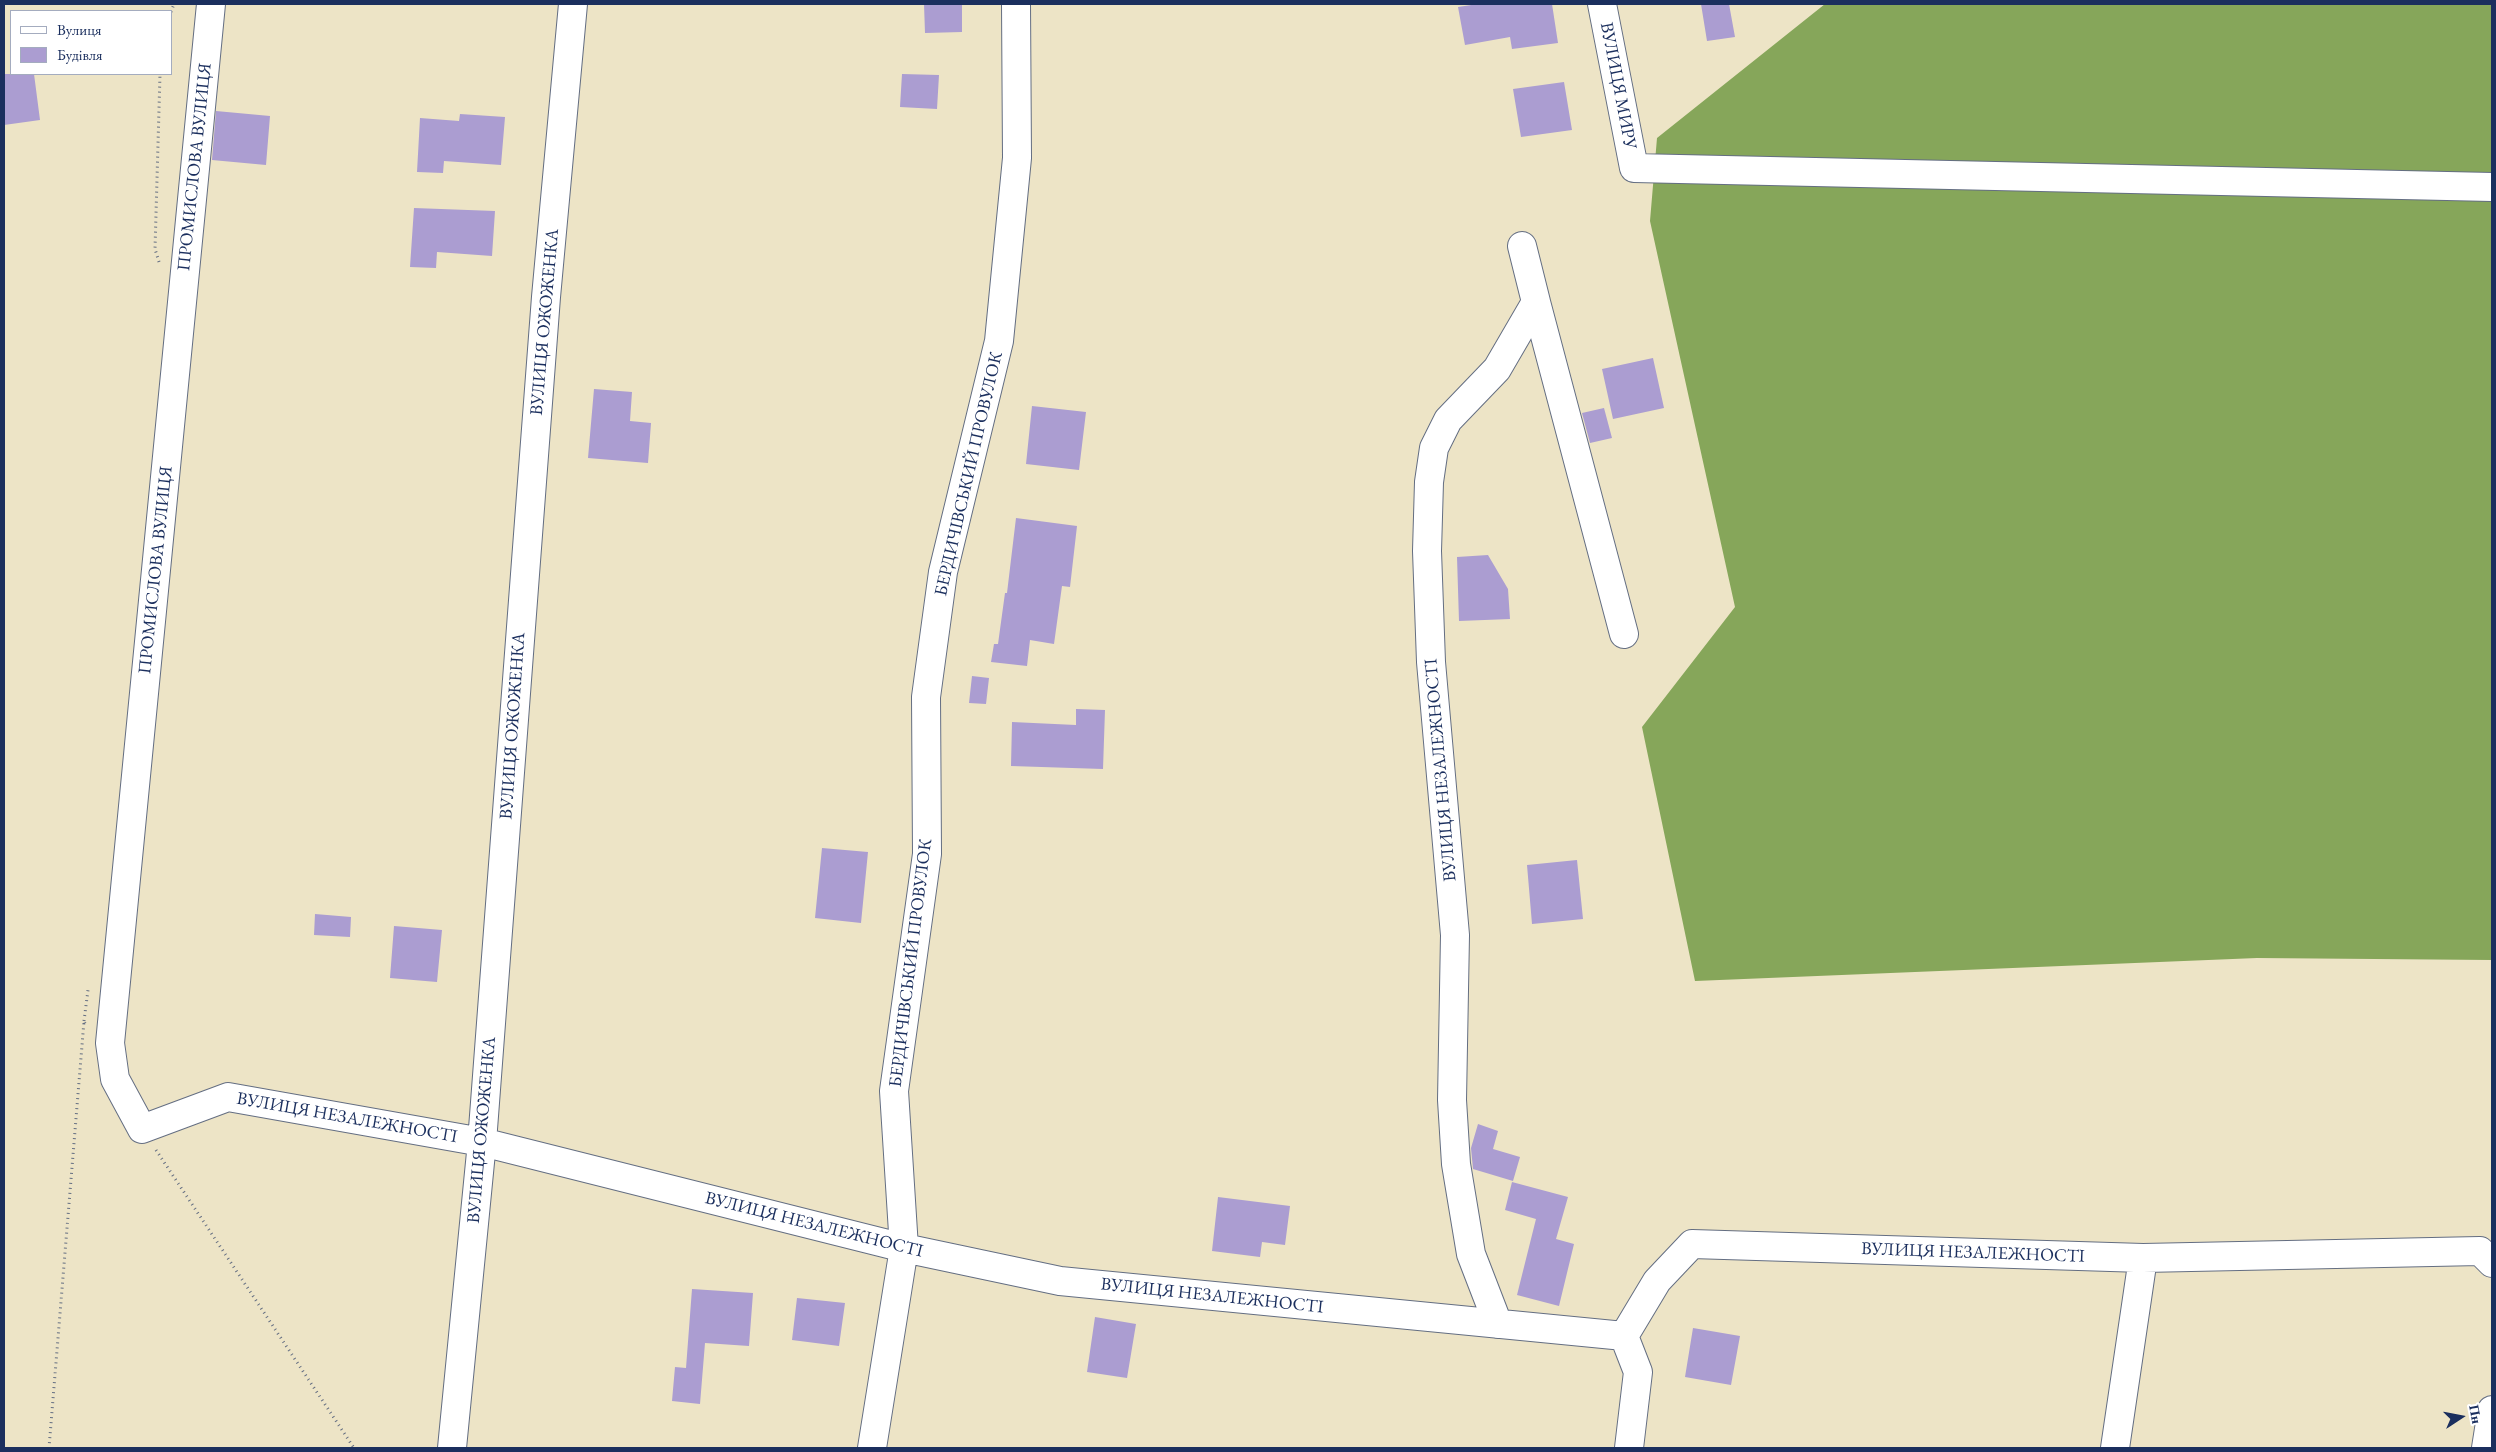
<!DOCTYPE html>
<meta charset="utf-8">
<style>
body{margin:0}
#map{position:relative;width:2496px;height:1452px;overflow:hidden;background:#ede4c6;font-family:"EB Garamond",serif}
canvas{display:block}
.frame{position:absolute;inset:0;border:5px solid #1b2f5e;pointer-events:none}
.legend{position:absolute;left:10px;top:10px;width:162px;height:65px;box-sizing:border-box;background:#fff;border:1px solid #a4acbf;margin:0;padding:6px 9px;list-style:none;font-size:15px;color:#1b2f5e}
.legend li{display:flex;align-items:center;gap:10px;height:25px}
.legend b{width:25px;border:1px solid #a4acbf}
.north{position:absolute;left:2436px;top:1392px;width:50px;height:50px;-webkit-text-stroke:4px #fff;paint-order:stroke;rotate:79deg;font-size:14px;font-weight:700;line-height:20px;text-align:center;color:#1b2f5e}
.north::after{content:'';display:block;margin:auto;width:18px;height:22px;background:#1b2f5e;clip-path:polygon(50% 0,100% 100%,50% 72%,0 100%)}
</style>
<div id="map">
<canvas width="2496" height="1452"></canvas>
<div class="frame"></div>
<ul class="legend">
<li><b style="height:6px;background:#fff"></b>Вулиця</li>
<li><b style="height:14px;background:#ab9dd1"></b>Будівля</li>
</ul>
<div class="north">Пн</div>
</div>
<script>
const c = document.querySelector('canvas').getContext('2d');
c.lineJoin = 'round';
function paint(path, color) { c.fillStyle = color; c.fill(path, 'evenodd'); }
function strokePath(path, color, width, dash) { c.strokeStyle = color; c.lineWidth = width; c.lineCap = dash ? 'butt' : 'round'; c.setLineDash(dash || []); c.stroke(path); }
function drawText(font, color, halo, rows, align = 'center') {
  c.font = font + ' "EB Garamond",serif'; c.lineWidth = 4; c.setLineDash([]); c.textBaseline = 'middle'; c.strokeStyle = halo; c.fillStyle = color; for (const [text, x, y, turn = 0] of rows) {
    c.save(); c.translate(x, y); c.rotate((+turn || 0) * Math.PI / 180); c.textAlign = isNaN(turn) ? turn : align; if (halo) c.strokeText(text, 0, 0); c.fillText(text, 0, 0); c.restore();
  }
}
paint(new Path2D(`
 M 1825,4 L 2492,4 L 2492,960 L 2257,958 L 1695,981 L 1642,727 L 1735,607 L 1650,221 L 1657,138 Z`), '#86a65a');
paint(new Path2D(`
 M 924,4 L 962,4 L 962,32 L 925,33 Z
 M 1478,4 L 1552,4 L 1558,43 L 1512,49 L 1510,37 L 1465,45 L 1458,7 Z
 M 1701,4 L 1729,4 L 1735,37 L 1707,41 Z
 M 4,74 L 34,74 L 40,120 L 4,125 Z
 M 902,74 L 939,75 L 937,109 L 900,107 Z
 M 1564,82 L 1572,130 L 1521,137 L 1513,89 Z
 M 216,111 L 270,116 L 266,165 L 212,160 Z
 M 460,114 L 505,117 L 501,165 L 444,161 L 443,173 L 417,172 L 420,118 L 459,121 Z
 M 414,208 L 495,211 L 492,256 L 437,252 L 436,268 L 410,267 Z
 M 1653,358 L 1664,408 L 1613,419 L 1602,369 Z
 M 594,389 L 632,392 L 630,421 L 651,423 L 648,463 L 588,458 Z
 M 1032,406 L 1086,412 L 1079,470 L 1026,464 Z
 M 1604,408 L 1612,438 L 1590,443 L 1582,413 Z
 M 1016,518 L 1077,526 L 1070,587 L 1062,586 L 1054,644 L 1030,640 L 1027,666 L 991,662 L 994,644 L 998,644 L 1005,593 L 1007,593 Z
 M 1488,555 L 1508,589 L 1510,619 L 1459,621 L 1457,557 Z
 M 972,676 L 989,678 L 986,704 L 969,703 Z
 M 1076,709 L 1105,710 L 1103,769 L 1011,766 L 1012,722 L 1076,725 Z
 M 822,848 L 868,852 L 861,923 L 815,918 Z
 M 1577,860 L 1583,919 L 1532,924 L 1527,865 Z
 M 315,914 L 351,917 L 350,937 L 314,935 Z
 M 394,926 L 442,930 L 437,982 L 390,978 Z
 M 1478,1124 L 1498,1131 L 1493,1149 L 1520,1157 L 1513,1181 L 1473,1169 L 1471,1148 Z
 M 1512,1182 L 1568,1197 L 1556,1239 L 1574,1244 L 1559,1306 L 1517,1295 L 1536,1219 L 1505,1210 Z
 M 1218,1197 L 1290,1206 L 1285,1245 L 1262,1242 L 1260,1257 L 1212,1251 Z
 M 692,1289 L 753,1293 L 749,1346 L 705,1343 L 700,1404 L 672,1401 L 675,1367 L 686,1368 Z
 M 797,1298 L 845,1303 L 839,1346 L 792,1340 Z
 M 1095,1317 L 1136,1324 L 1127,1378 L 1087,1372 Z
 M 1693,1328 L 1740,1336 L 1731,1385 L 1685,1377 Z`), '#ab9dd1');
const street = new Path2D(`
 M 211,4 L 110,1043 L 115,1079 L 142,1129 L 228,1097 L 482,1142 L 904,1248 L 1060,1281 L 1624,1336 L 1657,1281 L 1692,1244 L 2143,1258 L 2480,1251 L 2492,1263
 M 1602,4 L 1634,168 L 2492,187
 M 1536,302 L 1624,634
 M 1498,1324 L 1471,1254 L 1456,1164 L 1452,1100 L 1455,935 L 1431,662 L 1427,551 L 1429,482 L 1434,448 L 1448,420 L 1497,369 L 1536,302 L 1522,246
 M 1624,1336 L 1638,1372 L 1629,1448
 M 452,1448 L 482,1142 L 546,297 L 573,4
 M 872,1448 L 904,1248 L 894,1091 L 927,854 L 926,697 L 943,572 L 999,341 L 1017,158 L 1016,4
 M 2115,1448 L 2143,1258
 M 2486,1448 L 2492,1410`);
strokePath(street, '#646e82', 30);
strokePath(new Path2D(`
 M 171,12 L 174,4
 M 159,262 L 155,249 L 160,74
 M 84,1021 L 88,990
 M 156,1150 L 354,1448
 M 49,1448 L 84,1021 L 86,1026`), '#646e82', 3, [1, 4]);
strokePath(street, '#fff', 28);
drawText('18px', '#1b2f5e', '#fff', [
 ["ВУЛИЦЯ МИРУ",1618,86,79],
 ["ПРОМИСЛОВА ВУЛИЦЯ",195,167,-84],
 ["ВУЛИЦЯ ОЖОЖЕНКА",545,322,-85],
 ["БЕРДИЧІВСЬКИЙ ПРОВУЛОК",969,474,-77],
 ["ПРОМИСЛОВА ВУЛИЦЯ",156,570,-84],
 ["ВУЛИЦЯ ОЖОЖЕНКА",513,726,-86],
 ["ВУЛИЦЯ НЕЗАЛЕЖНОСТІ",1441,770,-95],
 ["БЕРДИЧІВСЬКИЙ ПРОВУЛОК",911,963,-83],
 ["ВУЛИЦЯ НЕЗАЛЕЖНОСТІ",347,1118,10],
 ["ВУЛИЦЯ ОЖОЖЕНКА",482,1130,-85],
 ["ВУЛИЦЯ НЕЗАЛЕЖНОСТІ",814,1225,14],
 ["ВУЛИЦЯ НЕЗАЛЕЖНОСТІ",1973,1253,2],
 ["ВУЛИЦЯ НЕЗАЛЕЖНОСТІ",1212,1296,6]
]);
</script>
